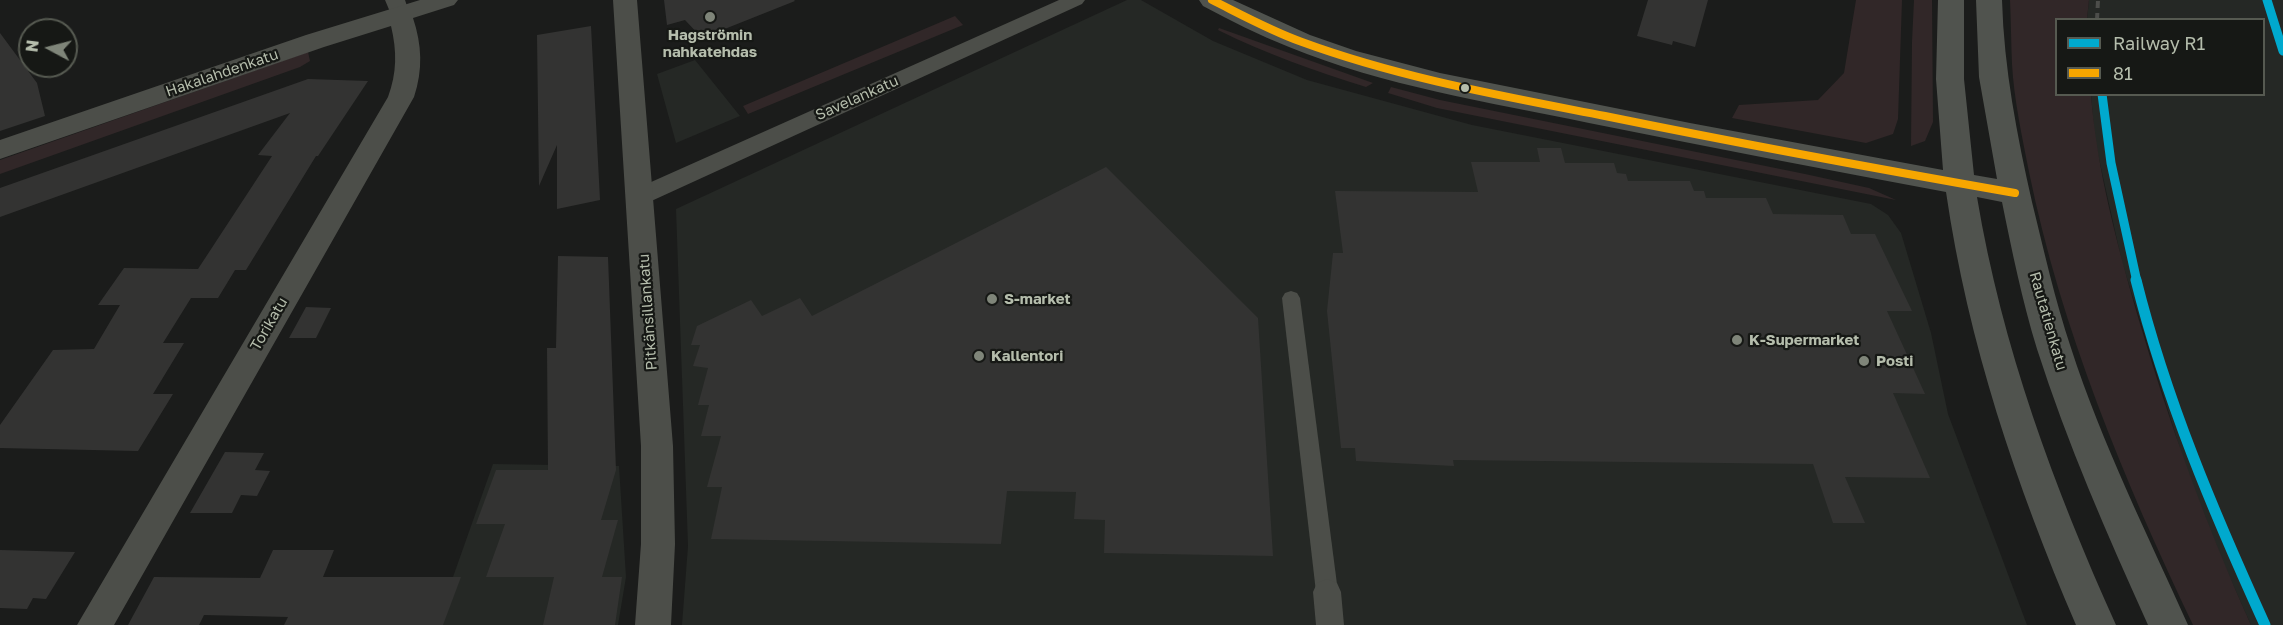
<!DOCTYPE html>
<meta charset="utf-8">
<style>
body{margin:0}
#map{position:relative;width:2283px;height:625px;overflow:hidden;background:#1b1c1b;font-family:"Golos Text",sans-serif}
canvas{display:block}
.legend{position:absolute;left:2055px;top:18px;width:210px;height:78px;box-sizing:border-box;background:#161815;border:2px solid #565a51;margin:0;padding:8px 10px;list-style:none;font-size:18px;color:#b5bdac}
.legend li{display:flex;align-items:center;gap:12px;height:30px}
.legend b{width:30px;border:2px solid #565a51}
.north{position:absolute;left:18px;top:18px;width:60px;height:60px;box-sizing:border-box;background:#161815;border:2px solid #565a51;border-radius:50%;rotate:277deg;font-size:16px;font-weight:700;line-height:24px;text-align:center;color:#b5bdac}
.north::after{content:'';display:block;margin:auto;width:21px;height:27px;background:#7f8579;clip-path:polygon(50% 0,100% 100%,50% 72%,0 100%)}
</style>
<div id="map">
<canvas width="2283" height="625"></canvas>
<ul class="legend">
<li><b style="height:8px;background:#00a9ce"></b>Railway R1</li>
<li><b style="height:8px;background:#f7a600"></b>81</li>
</ul>
<div class="north">N</div>
</div>
<script>
const c = document.querySelector('canvas').getContext('2d');
c.lineJoin = 'round';
function paint(path, color) { c.fillStyle = color; c.fill(path, 'evenodd'); }
function strokePath(path, color, width, dash) { c.strokeStyle = color; c.lineWidth = width; c.lineCap = dash ? 'butt' : 'round'; c.setLineDash(dash || []); c.stroke(path); }
function drawText(font, color, halo, rows, align = 'center') {
  c.font = font + ' "Golos Text",sans-serif'; c.lineWidth = 4.5; c.setLineDash([]); c.textBaseline = 'middle'; c.strokeStyle = halo; c.fillStyle = color; for (const [text, x, y, turn = 0] of rows) {
    c.save(); c.translate(x, y); c.rotate((+turn || 0) * Math.PI / 180); c.textAlign = isNaN(turn) ? turn : align; if (halo) c.strokeText(text, 0, 0); c.fillText(text, 0, 0); c.restore();
  }
}
paint(new Path2D(`
 M 1127,0 L 1141,0 L 1213,41 L 1307,80 L 1472,125 L 1871,204 L 1888,215 L 1901,233 L 1931,333 L 1948,414 L 2027,625 L 682,625 L 688,546 L 676,209 Z
 M 2089,0 L 2283,0 L 2283,625 L 2251,625 L 2222,560 L 2185,465 L 2122,262 L 2095,141 L 2091,95 L 2264,94 L 2264,20 L 2087,20 Z
 M 695,60 L 740,116 L 676,143 L 657,74 Z
 M 493,464 L 619,466 L 626,577 L 618,625 L 436,625 Z`), '#252825');
paint(new Path2D(`
 M 1856,0 L 1902,0 L 1898,119 L 1893,134 L 1866,143 L 1732,118 L 1739,105 L 1818,100 L 1844,73 Z
 M 1914,0 L 1932,0 L 1933,122 L 1925,141 L 1911,146 L 1912,42 Z
 M 2010,0 L 2089,0 L 2087,19 L 2056,20 L 2056,94 L 2091,95 C 2097,170 2117,244 2138,317 C 2169,423 2206,525 2251,625 L 2193,625 C 2124,480 2061,329 2029,172 C 2022,136 2014,100 2012,64 C 2011,43 2011,21 2010,0 Z
 M 955,16 L 963,25 L 748,114 L 743,106 Z
 M 1219,28 L 1373,83 L 1366,87 C 1315,71 1266,54 1218,30 Z
 M 308,52 L 310,61 L 300,67 L 0,174 L 0,160 Z
 M 1391,87 L 1440,100 L 1805,174 L 1869,188 L 1896,200 L 1437,108 L 1388,93 Z`), '#312728');
paint(new Path2D(`
 M 664,0 L 794,0 L 795,1 L 702,38 L 685,20 L 667,25 Z
 M 1648,0 L 1708,0 L 1695,47 L 1673,41 L 1672,45 L 1637,36 Z
 M 591,26 L 600,200 L 557,209 L 557,145 L 539,186 L 537,35 Z
 M 0,33 L 37,83 L 45,116 L 0,131 Z
 M 308,79 L 368,81 L 318,156 L 316,156 L 246,270 L 235,270 L 218,298 L 191,298 L 163,343 L 184,343 L 153,394 L 173,394 L 138,451 L 0,448 L 0,425 L 53,350 L 94,349 L 120,305 L 98,305 L 124,268 L 198,269 L 272,156 L 258,155 L 290,113 L 0,217 L 0,188 Z
 M 1537,148 L 1561,148 L 1565,163 L 1614,163 L 1617,173 L 1626,174 L 1628,181 L 1690,181 L 1694,191 L 1704,191 L 1706,198 L 1766,198 L 1773,214 L 1843,215 L 1851,234 L 1875,234 L 1912,311 L 1887,311 L 1925,394 L 1893,393 L 1930,478 L 1845,477 L 1865,523 L 1833,523 L 1813,464 L 1453,460 L 1454,466 L 1356,461 L 1355,448 L 1341,448 L 1327,311 L 1333,253 L 1343,253 L 1335,191 L 1478,192 L 1471,162 L 1540,162 Z
 M 1106,167 L 1258,318 L 1273,556 L 1104,553 L 1105,520 L 1074,519 L 1076,492 L 1007,491 L 1001,544 L 711,539 L 722,487 L 707,487 L 721,436 L 701,436 L 709,405 L 698,405 L 708,368 L 693,366 L 700,345 L 691,345 L 697,326 L 751,300 L 762,316 L 800,298 L 812,316 Z
 M 558,256 L 608,257 L 616,470 L 601,520 L 618,520 L 602,577 L 622,577 L 615,625 L 543,625 L 554,577 L 486,577 L 505,524 L 476,524 L 496,470 L 548,470 L 547,348 L 556,348 Z
 M 306,307 L 331,308 L 316,338 L 289,338 Z
 M 225,452 L 264,453 L 255,470 L 270,471 L 257,496 L 241,495 L 232,513 L 190,513 Z
 M 0,550 L 75,552 L 46,599 L 33,598 L 27,609 L 0,608 Z
 M 273,550 L 334,550 L 323,577 L 461,577 L 443,625 L 284,625 L 288,617 L 204,615 L 199,625 L 128,625 L 154,577 L 260,578 Z`), '#333332');
paint(new Path2D(`
 M 1291,291 L 1297,293 L 1300,298 L 1338,592 L 1335,599 L 1327,602 L 1319,599 L 1316,592 L 1282,298 L 1285,293 Z`), '#4c4e49');
paint(new Path2D(`
 M 385,0 L 405,0 L 410,15 L 407,19 L 393,19 Z
 M 1059,0 L 1085,0 L 1082,4 L 647,203 L 639,205 L 631,203 L 628,197 L 631,191 Z
 M 1327,579 L 1337,583 L 1341,592 L 1344,625 L 1316,625 L 1313,592 L 1317,583 Z`), '#4c4e49');
paint(new Path2D(`
 M 420,0 L 458,0 L 454,5 L 413,18 C 422,45 423,70 414,97 L 114,625 L 77,625 L 388,97 C 397,73 397,51 391,26 L 324,47 L 0,159 L 0,140 L 306,35 Z
 M 613,0 L 637,0 L 673,446 L 675,544 L 671,625 L 635,625 L 641,544 L 641,446 Z`), '#4c4e49');
paint(new Path2D(`
 M 1199,0 L 1233,0 L 1310,35 L 1356,51 L 1440,73 L 1690,123 L 1943,170 L 1936,79 L 1938,0 L 1964,0 L 1964,79 L 1974,175 L 1997,179 L 1979,77 L 1976,0 L 2002,0 C 2004,69 2017,135 2032,202 C 2044,251 2055,300 2071,348 C 2102,444 2147,533 2188,625 L 2148,625 C 2107,534 2067,443 2037,349 C 2022,300 2012,251 2002,202 L 1977,197 C 2002,347 2054,487 2116,625 L 2076,625 C 2016,485 1968,343 1946,192 C 1827,170 1708,147 1589,123 C 1488,102 1384,86 1289,47 C 1259,35 1231,21 1203,6 Z`), '#50534e');
strokePath(new Path2D(`
 M 2267,0 L 2283,51
 M 2097,20 L 2098,0
 M 2102,94 L 2111,163 L 2137,282`), '#4c4d4a', 4, [7, 5]);
strokePath(new Path2D(`
 M 2136,280 C 2166,400 2214,513 2265,625`), '#4c4d4a', 5, [8, 7]);
strokePath(new Path2D(`
 M 1212,0 C 1242,15 1271,31 1302,42 C 1400,78 1503,96 1605,116 C 1742,144 1878,169 2015,193`), '#f7a600', 8);
strokePath(new Path2D(`
 M 2267,0 L 2283,51
 M 2102,94 L 2111,163 L 2137,282`), '#00a9ce', 9);
strokePath(new Path2D(`
 M 2136,280 C 2166,400 2214,513 2265,625`), '#00a9ce', 11);
for (const [x, y, r, color] of [
 [710,17,6,"#7f8579"],
 [1465,88,5,"#b5bdac"],
 [992,299,6,"#7f8579"],
 [1737,340,6,"#7f8579"],
 [979,356,6,"#7f8579"],
 [1864,361,6,"#7f8579"]
]) { const dot = new Path2D(); dot.arc(x, y, r, 0, 2 * Math.PI); c.fillStyle = color; c.fill(dot); strokePath(dot, '#161815', 2); }
drawText('bold 15px', '#b5bdac', '#161815', [
 ["Hagströmin",710,35,"center"],
 ["nahkatehdas",710,52,"center"],
 ["S-market",1004,299],
 ["K-Supermarket",1749,340],
 ["Kallentori",991,356],
 ["Posti",1876,361]
], 'left');
drawText('15px', '#b5bdac', '#161815', [
 ["Hakalahdenkatu",222,73,-19],
 ["Savelankatu",857,98,-24],
 ["Pitkänsillankatu",648,312,-94],
 ["Rautatienkatu",2048,321,74],
 ["Torikatu",269,324,-60]
]);
</script>
